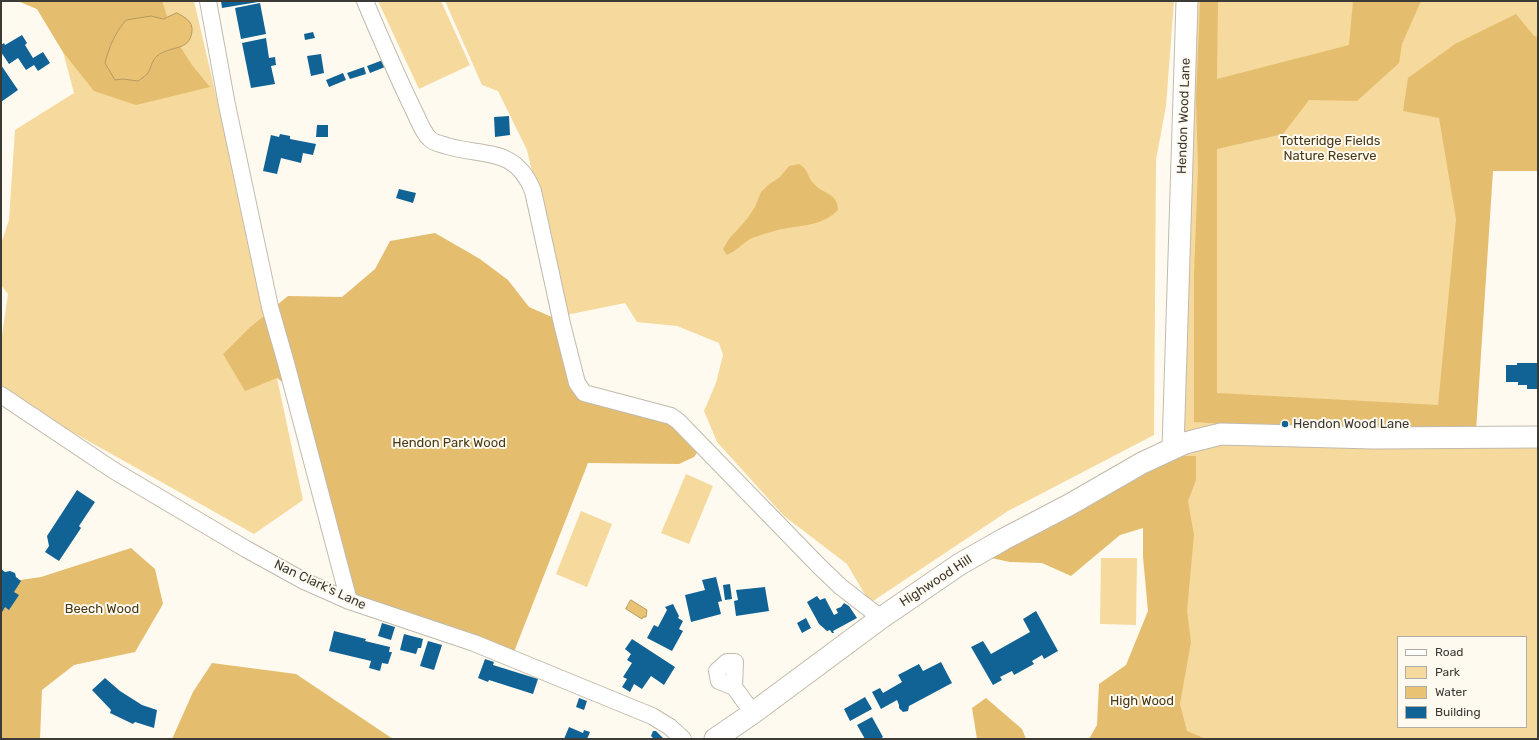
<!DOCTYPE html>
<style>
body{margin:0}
#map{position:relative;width:1539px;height:740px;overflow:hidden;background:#fffaef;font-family:Rubik,sans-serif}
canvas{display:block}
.frame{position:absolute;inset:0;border:2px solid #3c3a34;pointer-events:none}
.legend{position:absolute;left:1397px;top:636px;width:130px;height:92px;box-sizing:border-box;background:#fffaef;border:1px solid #b1ada4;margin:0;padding:5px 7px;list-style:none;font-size:12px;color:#3c3a34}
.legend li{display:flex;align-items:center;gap:8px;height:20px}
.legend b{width:20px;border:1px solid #b1ada4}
</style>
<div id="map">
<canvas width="1539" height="740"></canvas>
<div class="frame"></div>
<ul class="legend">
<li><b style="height:5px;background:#fff"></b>Road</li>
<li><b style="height:11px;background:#f6d99d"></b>Park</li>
<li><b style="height:11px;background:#e9c373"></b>Water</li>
<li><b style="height:11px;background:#116395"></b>Building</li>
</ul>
</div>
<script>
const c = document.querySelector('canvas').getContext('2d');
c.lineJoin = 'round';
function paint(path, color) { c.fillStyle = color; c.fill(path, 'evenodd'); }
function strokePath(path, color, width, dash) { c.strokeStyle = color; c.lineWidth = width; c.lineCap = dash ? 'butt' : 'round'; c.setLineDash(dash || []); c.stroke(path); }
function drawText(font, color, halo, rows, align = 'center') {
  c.font = font + ' Rubik,sans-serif'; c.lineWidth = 4; c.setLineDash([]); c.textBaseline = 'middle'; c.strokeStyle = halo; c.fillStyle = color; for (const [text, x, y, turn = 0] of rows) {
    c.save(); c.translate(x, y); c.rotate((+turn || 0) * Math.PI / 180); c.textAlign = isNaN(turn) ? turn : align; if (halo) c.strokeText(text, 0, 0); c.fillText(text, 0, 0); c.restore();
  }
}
paint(new Path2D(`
 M 18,1 L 194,1 L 267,313 L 250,327 L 223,354 L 277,378 L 303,500 L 254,534 L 1,392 L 1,343 L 8,294 L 1,285 L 1,244 L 9,220 L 15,130 L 74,93 L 63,52 L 37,9 Z
 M 378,1 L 441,1 L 470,65 L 419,89 Z
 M 445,1 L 1174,1 L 1166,106 L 1156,160 L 1154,435 L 1008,511 L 870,603 L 847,564 L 784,516 L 717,442 L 704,411 L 716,383 L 723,355 L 719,343 L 677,326 L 637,322 L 625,303 L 566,315 L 527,150 L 498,91 L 482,85 Z
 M 1187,1 L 1538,1 L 1538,171 L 1476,170 L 1466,436 L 1538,437 L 1538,739 L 1162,739 ZM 1398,637 L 1526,637 L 1526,727 L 1398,727 Z
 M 686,474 L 713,486 L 689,544 L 661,533 Z
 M 581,511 L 612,524 L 587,587 L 556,574 Z
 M 1101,558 L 1137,558 L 1136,625 L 1100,624 Z`), '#f6d99d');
paint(new Path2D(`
 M 18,1 L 162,1 L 174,37 L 192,65 L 210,87 L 136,105 L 94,91 L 63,52 L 37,9 Z
 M 1200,1 L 1218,1 L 1217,79 L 1349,45 L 1353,1 L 1421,1 L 1402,44 L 1399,63 L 1357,101 L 1309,100 L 1283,134 L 1217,149 L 1217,393 L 1438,405 L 1456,219 L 1439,118 L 1403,111 L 1408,78 L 1455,44 L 1516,14 L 1534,36 L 1538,37 L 1538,171 L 1493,171 L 1476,431 L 1329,428 L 1265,424 L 1225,424 L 1194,422 L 1194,276 L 1198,168 L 1196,101 Z
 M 799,164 C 809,170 807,177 814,184 C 823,194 838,193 838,210 C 820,229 794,224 771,232 C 764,234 756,236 750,239 C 742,244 736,251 727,255 L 723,249 L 729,239 L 747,219 L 755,207 L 761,192 L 768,185 L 780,177 L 789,166 Z
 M 435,233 L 480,259 L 508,280 L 529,307 L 561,321 L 583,398 L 671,425 L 701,447 L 694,457 L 679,464 L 588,463 L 510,662 L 349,601 L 294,392 L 277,378 L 245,391 L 223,354 L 250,327 L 288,296 L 342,297 L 375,269 L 390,241 Z
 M 1167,456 L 1196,456 L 1196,480 L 1188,501 L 1194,535 L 1187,611 L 1191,642 L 1180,704 L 1187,731 L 1206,739 L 1089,739 L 1097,725 L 1099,684 L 1126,665 L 1148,611 L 1143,557 L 1143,528 L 1120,535 L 1071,576 L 1042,563 L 1010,562 L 991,558 Z
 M 131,548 L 155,569 L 163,604 L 135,652 L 74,665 L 42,690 L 40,739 L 1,739 L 1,586 L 6,582 L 41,577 Z
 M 212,663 L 296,674 L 393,739 L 172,739 L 193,692 Z
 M 986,698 L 1022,729 L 1026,739 L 977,739 L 972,708 Z`), '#e4be6e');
const water = new Path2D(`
 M 177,13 C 184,17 193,21 192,31 C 190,52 170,45 157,56 C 152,60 151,68 148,73 C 145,76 141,79 138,81 L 123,79 L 115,80 L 105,63 C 109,47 115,33 126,20 L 151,16 L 163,19 Z
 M 631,600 L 647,610 L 646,617 L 643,617 L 642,619 L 626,609 Z`);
paint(water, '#e9c373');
strokePath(water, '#b59a60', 1);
paint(new Path2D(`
 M 221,1 L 258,1 L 258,2 L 222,8 Z
 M 260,3 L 266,34 L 241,39 L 235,8 Z
 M 313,32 L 315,38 L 305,40 L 304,34 Z
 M 22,35 L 27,43 L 25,45 L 33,58 L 43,52 L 50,63 L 38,71 L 34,65 L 26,70 L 18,58 L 9,64 L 1,52 L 1,45 L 4,43 L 5,45 Z
 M 266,38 L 269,58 L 275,57 L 276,65 L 271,66 L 275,84 L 251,88 L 242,43 Z
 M 321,54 L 324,73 L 311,76 L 307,56 Z
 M 383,60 L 385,67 L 370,73 L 367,66 Z
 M 1,65 L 18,90 L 1,102 Z
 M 364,67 L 366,74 L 350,79 L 347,73 Z
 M 343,73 L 346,80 L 329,87 L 326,80 Z
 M 509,116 L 510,135 L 495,137 L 494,117 Z
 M 317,125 L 328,125 L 328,137 L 316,137 Z
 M 280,134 L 290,136 L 290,139 L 316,144 L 313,155 L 303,153 L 301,163 L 281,158 L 277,174 L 263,171 L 271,135 L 279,137 Z
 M 399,189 L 416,193 L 413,203 L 396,198 Z
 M 1517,363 L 1538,363 L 1538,389 L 1527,389 L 1527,385 L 1518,385 L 1518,382 L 1506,382 L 1506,365 L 1517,365 Z
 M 77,490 L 95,502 L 79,526 L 81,528 L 59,561 L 45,552 L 49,546 L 47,536 Z
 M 1,569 L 5,572 L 10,571 L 15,573 L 16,577 L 21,581 L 14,592 L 19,595 L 9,610 L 5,607 L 1,614 Z
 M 716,577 L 722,601 L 718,602 L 721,614 L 691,622 L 685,595 L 705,590 L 702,580 Z
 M 730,584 L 732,599 L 725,600 L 723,585 Z
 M 765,587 L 769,611 L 736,616 L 734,601 L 738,600 L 736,590 Z
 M 817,596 L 820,600 L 825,598 L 834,615 L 838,613 L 836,609 L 841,607 L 844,603 L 849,606 L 857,618 L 833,631 L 834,633 L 832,633 L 830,630 L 827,631 L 819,624 L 807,602 Z
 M 673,604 L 679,616 L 678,618 L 683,621 L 679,629 L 683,631 L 672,651 L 647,638 L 654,625 L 658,627 L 667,610 L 665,607 Z
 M 1036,611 L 1058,651 L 1044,659 L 1042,655 L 1032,661 L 1034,664 L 1014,675 L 1012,671 L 1000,677 L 1002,680 L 993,685 L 971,647 L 983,641 L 991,654 L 1030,632 L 1023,619 Z
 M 806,618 L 811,628 L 802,633 L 797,623 Z
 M 382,623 L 395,627 L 391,640 L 378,636 Z
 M 334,631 L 366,639 L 365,641 L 390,647 L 389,652 L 392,652 L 388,664 L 382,663 L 380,671 L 369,668 L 371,661 L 329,651 Z
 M 404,634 L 423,639 L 421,648 L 418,648 L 416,654 L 400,650 Z
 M 632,639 L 675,667 L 664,685 L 651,676 L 642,689 L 634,684 L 630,692 L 622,687 L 627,679 L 623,677 L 632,663 L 627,660 L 631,654 L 625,649 Z
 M 428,641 L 442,645 L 434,670 L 420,666 Z
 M 485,659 L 494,662 L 493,665 L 538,679 L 533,694 L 489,680 L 488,682 L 478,678 Z
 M 941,662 L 952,683 L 909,706 L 908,711 L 903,712 L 899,708 L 899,705 L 897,700 L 881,709 L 872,692 L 880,688 L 883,693 L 902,682 L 898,675 L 919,664 L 923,671 Z
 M 105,678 L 120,691 L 142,705 L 157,710 L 154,728 L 135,722 L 133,724 L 110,713 L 111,710 L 92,690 Z
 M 865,697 L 872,709 L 850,721 L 844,709 Z
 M 579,698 L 587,701 L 584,710 L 576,707 Z
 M 872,717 L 883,737 L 880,739 L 865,739 L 857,725 Z
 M 569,727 L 583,733 L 584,730 L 590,732 L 587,739 L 564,739 Z
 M 653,731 L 656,731 L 664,739 L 654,739 L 651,736 Z`), '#116395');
const minor = new Path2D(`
 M 208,1 L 227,105 L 270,307 L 286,363 L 349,601
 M 365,1 C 381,39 397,76 415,113 C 419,121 423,133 430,139 C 434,143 441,144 447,146 C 483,157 515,146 533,191 L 562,324 L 577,383 L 584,393 L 671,416 L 678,421 L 820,567 L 841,587 L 881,618
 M 1,395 L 113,470 L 246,549 L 304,581 L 349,601 L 474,643 L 652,716 L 670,727 L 683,739
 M 734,687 L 719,681 L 717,671 L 727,662 L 735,662 L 734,687 L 753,713`);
const major = new Path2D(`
 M 1173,448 L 1187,1
 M 715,739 L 753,713 L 881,618 L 960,564 L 1004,539 L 1069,505 L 1142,463 L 1185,443 L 1221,434 L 1373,438 L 1538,437`);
strokePath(minor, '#c1baad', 18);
strokePath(major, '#c1baad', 23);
strokePath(minor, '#fff', 16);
strokePath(major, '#fff', 21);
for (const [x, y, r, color] of [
 [1285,424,4,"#106394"]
]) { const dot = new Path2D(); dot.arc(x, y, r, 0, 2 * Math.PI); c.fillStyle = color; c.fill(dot); strokePath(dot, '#fffaef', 1.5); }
drawText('13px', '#3c3a34', '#fffaef', [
 ["Hendon Wood Lane",1184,116,-88],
 ["Highwood Hill",936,581,-33],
 ["Nan Clark's Lane",320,585,25]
]);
drawText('13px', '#483816', '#fffaef', [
 ["Totteridge Fields",1330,141],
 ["Nature Reserve",1330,156],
 ["Hendon Park Wood",449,443],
 ["Beech Wood",102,609],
 ["High Wood",1142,701]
]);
drawText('13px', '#3c3a34', '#fffaef', [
 ["Hendon Wood Lane",1293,424]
], 'left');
</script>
